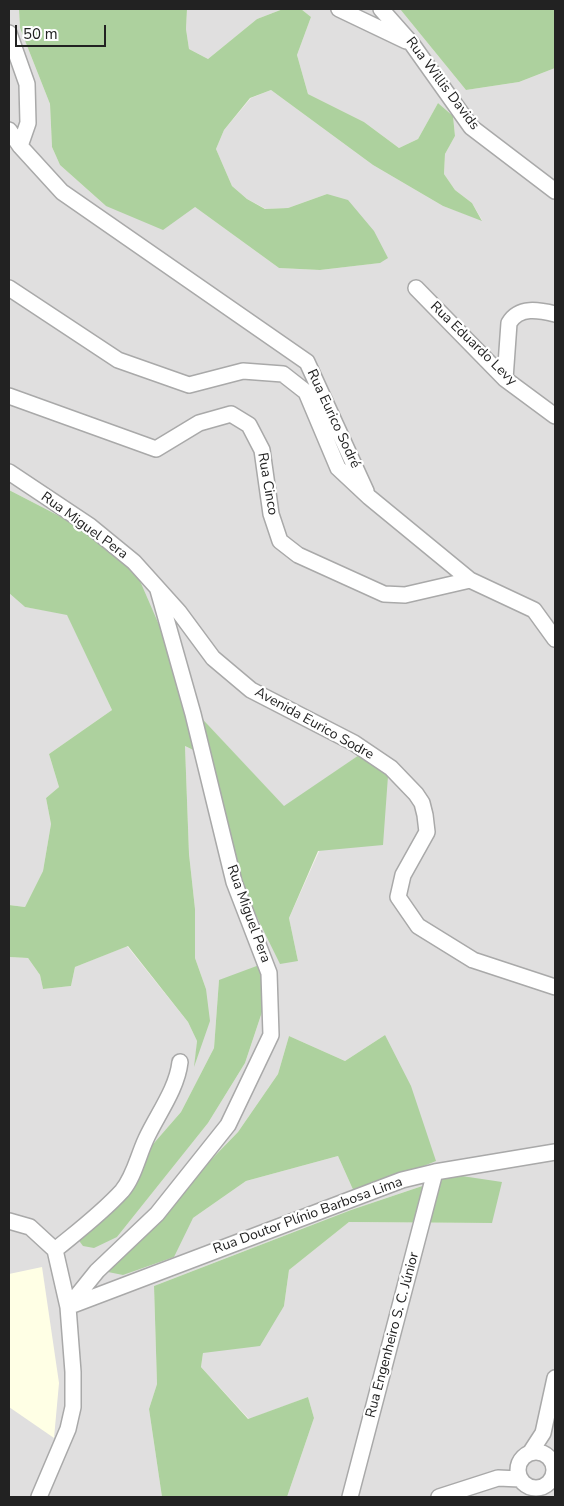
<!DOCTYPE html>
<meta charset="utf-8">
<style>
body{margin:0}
#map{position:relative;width:564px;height:1506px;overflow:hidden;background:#f2efe9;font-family:"Nunito Sans",sans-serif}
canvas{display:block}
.frame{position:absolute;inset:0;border:10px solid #222;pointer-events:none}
.scale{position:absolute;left:15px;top:25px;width:91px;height:22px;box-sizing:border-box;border:2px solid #222;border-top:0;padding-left:6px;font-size:15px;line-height:18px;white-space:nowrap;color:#222;-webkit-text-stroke:4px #fff;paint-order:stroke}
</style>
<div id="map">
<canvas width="564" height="1506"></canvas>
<div class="frame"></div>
<div class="scale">50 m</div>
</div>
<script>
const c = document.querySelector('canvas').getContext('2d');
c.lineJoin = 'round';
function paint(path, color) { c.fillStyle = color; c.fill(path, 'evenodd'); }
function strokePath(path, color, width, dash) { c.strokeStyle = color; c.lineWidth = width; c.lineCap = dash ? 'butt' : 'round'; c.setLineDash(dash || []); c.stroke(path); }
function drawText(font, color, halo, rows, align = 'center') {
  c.font = font + ' "Nunito Sans",sans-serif'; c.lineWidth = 4.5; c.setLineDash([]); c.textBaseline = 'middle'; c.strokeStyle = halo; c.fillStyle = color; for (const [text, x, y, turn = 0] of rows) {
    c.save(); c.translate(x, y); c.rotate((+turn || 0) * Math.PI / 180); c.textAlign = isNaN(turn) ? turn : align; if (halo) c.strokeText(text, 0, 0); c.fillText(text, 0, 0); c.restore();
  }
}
paint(new Path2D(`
 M 9,9 L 19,9 L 20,28 L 50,104 L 52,147 L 60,165 L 106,206 L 195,207 L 279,268 L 320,270 L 379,263 L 327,194 L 288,208 L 266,209 L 247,199 L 232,186 L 216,149 L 224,130 L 251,98 L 271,90 L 373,165 L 443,206 L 482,220 L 472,203 L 455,190 L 444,174 L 445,154 L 455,136 L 453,116 L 438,103 L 418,139 L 399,148 L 364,122 L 308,94 L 297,55 L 311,17 L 301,9 L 400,9 L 466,90 L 519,82 L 555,68 L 555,1497 L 287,1497 L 314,1418 L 308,1397 L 249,1419 L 201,1367 L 203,1353 L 284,1306 L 289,1270 L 349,1222 L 492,1223 L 455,1175 L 351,1210 L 154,1286 L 157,1384 L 149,1409 L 162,1497 L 9,1497 L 9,957 L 28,958 L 40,975 L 43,989 L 71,986 L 75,967 L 127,946 L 188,1022 L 197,1041 L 195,1064 L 206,989 L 195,958 L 195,909 L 189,854 L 185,746 L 206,756 L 298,961 L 289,918 L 364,752 L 284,807 L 179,694 L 179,671 L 98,536 L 9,490 ZM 219,980 L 266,1000 L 245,1063 L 208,1123 L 117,1237 L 127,1174 L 181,1112 L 214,1048 ZM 385,1035 L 355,1194 L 338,1156 L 246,1181 L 193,1218 L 103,1271 L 238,1132 L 278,1074 L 289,1036 L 345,1061 Z
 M 187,9 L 283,9 L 257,19 L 208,59 L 189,49 L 186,29 Z
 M 9,593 L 25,607 L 67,614 L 112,710 L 49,754 L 59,787 L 46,798 L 51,824 L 43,871 L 25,907 L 9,905 Z`), '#e0dfdf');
paint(new Path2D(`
 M 42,1267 L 59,1383 L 54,1438 L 9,1407 L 9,1274 Z`), '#ffffe5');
paint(new Path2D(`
 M 19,9 L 187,9 L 186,29 L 189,49 L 208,59 L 257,19 L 283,9 L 301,9 L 311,17 L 297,55 L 308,94 L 364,122 L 399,148 L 418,139 L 438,103 L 453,116 L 455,136 L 445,154 L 444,174 L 455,190 L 472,203 L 482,221 L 443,206 L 373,165 L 271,90 L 250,98 L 224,130 L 216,149 L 232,186 L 247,199 L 265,209 L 288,208 L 327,194 L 348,200 L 374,231 L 388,258 L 380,263 L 320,270 L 279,268 L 195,207 L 163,230 L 106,206 L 60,165 L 52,147 L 50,104 L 20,28 Z
 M 400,9 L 555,9 L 555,68 L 519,82 L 466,90 Z
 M 9,490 L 98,536 L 140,581 L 179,671 L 179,694 L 284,806 L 365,751 L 388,776 L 383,845 L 318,851 L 289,918 L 298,961 L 280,964 L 242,887 L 206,756 L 185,746 L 189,854 L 195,909 L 195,958 L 206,989 L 210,1021 L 194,1067 L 197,1041 L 188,1022 L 128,946 L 75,967 L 71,986 L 43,989 L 40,975 L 28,958 L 9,957 L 9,905 L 25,907 L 43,871 L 51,824 L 46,798 L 59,787 L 49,754 L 112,710 L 67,615 L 25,607 L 9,593 Z
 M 262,964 L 266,1000 L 245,1063 L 208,1123 L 117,1237 L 94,1248 L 83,1246 L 77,1238 L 107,1197 L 181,1112 L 214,1048 L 219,980 Z
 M 385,1035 L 411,1086 L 436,1161 L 355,1194 L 338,1156 L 246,1181 L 193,1218 L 174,1257 L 123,1275 L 103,1271 L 238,1132 L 278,1074 L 289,1036 L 345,1061 Z
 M 455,1175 L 502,1182 L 492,1223 L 349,1222 L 289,1270 L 284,1306 L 260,1346 L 203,1353 L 201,1367 L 248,1419 L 308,1397 L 314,1418 L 287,1497 L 162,1497 L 149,1409 L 157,1384 L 154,1286 L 351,1210 Z`), '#add19e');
const minor = new Path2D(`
 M 339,9 L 406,41
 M 381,9 L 412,44 L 471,127 L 555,191
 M 9,33 L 27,84 L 28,123 L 20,146
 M 9,130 L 20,146 L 62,192 L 307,362 L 366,491
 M 9,288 L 118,360 L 189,385 L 243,371 L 283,374 L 306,392 L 338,468 L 369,497 L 470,580 L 534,610 L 555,639
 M 416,288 L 505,379 L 555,416
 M 505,379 L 509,323 C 519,306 539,310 555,314
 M 9,396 L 156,449 L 199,423 L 231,414 L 249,425 L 262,450 L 271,514 L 280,541 L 298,555 L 384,594 L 405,595 L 470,580
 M 9,472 L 90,526 L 134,562 L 179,612 L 213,658 L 251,690 L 354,743 L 391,768 L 416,794 L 422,803 L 425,815 L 427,832 L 403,875 L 398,897 L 418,926 L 473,960 L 555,987
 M 9,1221 L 30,1227 L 55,1250 L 68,1307 L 73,1372 L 73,1407 L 68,1429 L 39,1497
 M 55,1250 C 78,1231 102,1213 122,1191 C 134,1177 138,1156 146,1139 C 157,1115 177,1089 180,1062
 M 70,1306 L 402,1180 L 435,1172 L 555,1152
 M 68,1307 L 97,1271 L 157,1214 L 228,1125 L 271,1035 L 269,973 L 234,882 L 193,714 L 158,590
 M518 1470a18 18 0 1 1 36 0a18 18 0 1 1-36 0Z
 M 530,1453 L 543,1433 L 555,1378
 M 350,1497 L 435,1172
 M 439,1497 L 498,1478 L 520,1479`);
strokePath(minor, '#a9a9a9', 18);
strokePath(minor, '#fff', 15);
drawText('14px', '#222', '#fff', [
 ["Rua Willis Davids",442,84,53],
 ["Rua Eduardo Levy",473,344,44],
 ["Rua Eurico Sodré",333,419,65],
 ["Rua Cinco",267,484,80],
 ["Rua Miguel Pera",84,526,36],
 ["Avenida Eurico Sodre",314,724,29],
 ["Rua Miguel Pera",248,914,70],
 ["Rua Doutor Plínio Barbosa Lima",308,1216,-20],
 ["Rua Engenheiro S. C. Júnior",393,1335,-75]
]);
</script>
